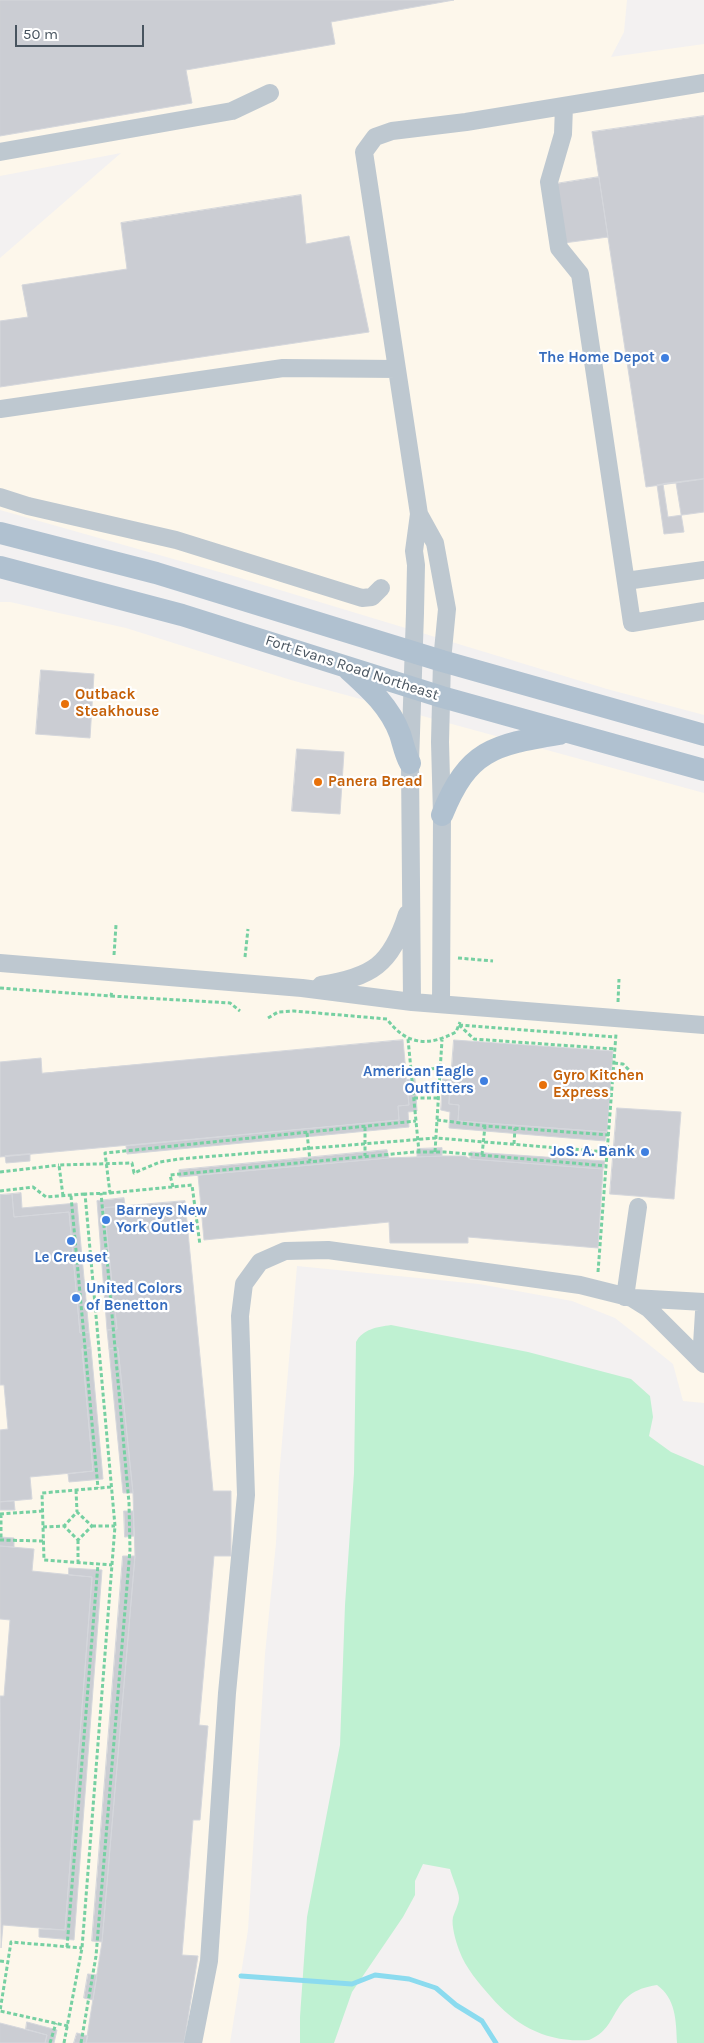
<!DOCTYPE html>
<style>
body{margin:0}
#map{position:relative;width:704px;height:2043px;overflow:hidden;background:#f3f1f1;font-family:Karla,sans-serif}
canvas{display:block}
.scale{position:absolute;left:15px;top:25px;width:129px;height:22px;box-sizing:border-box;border:2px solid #48545f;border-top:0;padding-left:6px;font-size:15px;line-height:18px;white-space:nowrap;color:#48545f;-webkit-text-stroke:4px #fff;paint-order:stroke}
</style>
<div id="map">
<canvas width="704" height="2043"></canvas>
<div class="scale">50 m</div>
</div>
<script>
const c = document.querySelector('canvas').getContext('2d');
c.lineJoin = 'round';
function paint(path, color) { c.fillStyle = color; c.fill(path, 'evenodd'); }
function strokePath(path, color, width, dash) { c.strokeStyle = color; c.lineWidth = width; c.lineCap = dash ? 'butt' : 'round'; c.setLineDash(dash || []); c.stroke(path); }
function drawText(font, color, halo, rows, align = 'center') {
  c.font = font + ' Karla,sans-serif'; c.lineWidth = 4.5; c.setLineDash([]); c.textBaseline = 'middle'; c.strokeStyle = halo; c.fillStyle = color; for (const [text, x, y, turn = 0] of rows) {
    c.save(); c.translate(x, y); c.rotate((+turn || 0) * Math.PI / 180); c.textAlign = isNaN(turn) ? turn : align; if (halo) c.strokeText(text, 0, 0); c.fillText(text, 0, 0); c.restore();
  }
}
paint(new Path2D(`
 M 0,0 L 627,0 L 624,32 L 611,57 L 704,44 L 704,715 L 607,689 L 237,577 L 0,510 L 0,258 L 121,153 L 0,176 Z
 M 0,602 L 10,602 L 126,628 L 291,680 L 704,793 L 704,1403 L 683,1401 L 673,1364 L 647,1343 L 615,1318 L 572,1301 L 479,1284 L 297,1266 L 279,1477 L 276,1543 L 265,1654 L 248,1930 L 230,2043 L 0,2043 Z`), '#fdf7eb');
paint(new Path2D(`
 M 391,1325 L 528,1352 L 631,1379 L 650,1396 L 653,1417 L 649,1436 L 671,1452 L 704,1466 L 704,2043 L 677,2043 C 676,2020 676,1999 657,1985 C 608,1992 622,2027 589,2040 C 547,2043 516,2026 491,1997 C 479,1983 466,1969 459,1950 C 456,1942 451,1925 453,1917 C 455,1911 459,1904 459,1898 C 459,1892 452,1877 450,1869 L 423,1864 L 415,1881 L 415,1895 L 403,1917 L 352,1992 L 334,2043 L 300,2043 L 300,2017 L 307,1917 L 340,1745 L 345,1605 L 354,1473 L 356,1342 C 363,1329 377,1327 391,1325 Z`), '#bff1d2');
strokePath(new Path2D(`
 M 241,1976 L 352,1984 L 375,1975 L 409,1979 L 436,1988 L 456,2005 L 482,2021 L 496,2043`), '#8bdbef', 5);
const building = new Path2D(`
 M 0,0 L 454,0 L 331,22 L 335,44 L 186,70 L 192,103 L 0,136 Z
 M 704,116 L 704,479 L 646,487 L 592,132 Z
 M 599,177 L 608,237 L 564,243 L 555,184 Z
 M 301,195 L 306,244 L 349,236 L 369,332 L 0,387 L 0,321 L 28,317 L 22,285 L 127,269 L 121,223 Z
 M 704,479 L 704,512 L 668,517 L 663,484 Z
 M 676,483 L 684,532 L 664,534 L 657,485 Z
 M 41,670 L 94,674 L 90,738 L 36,734 Z
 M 297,749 L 344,752 L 340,814 L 292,811 Z
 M 403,1040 L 409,1105 L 398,1106 L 399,1120 L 0,1157 L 0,1062 L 41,1058 L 42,1073 Z
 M 454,1040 L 613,1051 L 607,1132 L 458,1121 L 459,1105 L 449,1104 Z
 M 415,1079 L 417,1111 L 408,1112 L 409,1127 L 127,1154 L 126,1146 L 399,1120 L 398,1106 L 409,1105 L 406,1080 Z
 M 443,1079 L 451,1080 L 449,1104 L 459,1105 L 458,1121 L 607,1132 L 605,1141 L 449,1128 L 450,1112 L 441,1110 Z
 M 617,1108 L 681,1112 L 674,1199 L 610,1194 Z
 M 442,1148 L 442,1156 L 417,1157 L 417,1149 Z
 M 387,1150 L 389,1158 L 179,1177 L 179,1170 Z
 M 471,1152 L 605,1161 L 603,1169 L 470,1159 Z
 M 30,1154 L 30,1161 L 6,1163 L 5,1156 Z
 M 442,1156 L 465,1156 L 470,1159 L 603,1169 L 598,1248 L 468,1237 L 468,1243 L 390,1243 L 389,1222 L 204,1240 L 198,1175 L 389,1158 Z
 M 21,1193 L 22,1208 L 77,1203 L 89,1332 L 80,1333 L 69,1212 L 14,1217 L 12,1194 Z
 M 12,1194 L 14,1217 L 69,1212 L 80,1333 L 89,1332 L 91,1348 L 82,1349 L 93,1471 L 30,1477 L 32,1499 L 0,1502 L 0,1430 L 8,1429 L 4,1385 L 0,1385 L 0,1195 Z
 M 124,1198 L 125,1206 L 104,1208 L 117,1329 L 107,1330 L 97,1201 Z
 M 185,1201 L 213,1491 L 231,1491 L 231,1556 L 214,1556 L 199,1725 L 208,1726 L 200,1820 L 193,1820 L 182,1955 L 198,1956 L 184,2043 L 86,2043 L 102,1942 L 135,1556 L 133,1493 L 118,1348 L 109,1349 L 107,1330 L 117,1329 L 104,1208 Z
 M 91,1348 L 103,1479 L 69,1482 L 68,1474 L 93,1471 L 82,1349 Z
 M 118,1348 L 133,1493 L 123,1493 L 109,1349 Z
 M 14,1501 L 15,1510 L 0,1510 L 0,1502 Z
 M 124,1511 L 133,1511 L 134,1536 L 125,1537 Z
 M 0,1537 L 14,1538 L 14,1547 L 0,1546 Z
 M 0,1546 L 34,1549 L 32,1571 L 92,1577 L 65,1930 L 3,1925 L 1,1948 L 0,1696 L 4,1696 L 10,1620 L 0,1619 Z
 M 123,1556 L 135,1556 L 102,1942 L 92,1941 Z
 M 69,1568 L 102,1570 L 74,1940 L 39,1937 L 39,1929 L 65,1930 L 92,1577 L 69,1575 Z
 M 88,1974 L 97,1975 L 93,2000 L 84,1998 Z
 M 27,2022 L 57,2030 L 54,2043 L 45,2043 L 47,2035 L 26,2029 Z
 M 0,2023 L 47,2035 L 45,2043 L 0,2043 Z
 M 77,2033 L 88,2036 L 86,2043 L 74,2043 Z`);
paint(building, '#cbcdd3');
strokePath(building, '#d5d7dc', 1);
strokePath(new Path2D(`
 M 114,955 L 116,925
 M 245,957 L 248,929
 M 458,958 L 493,961
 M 0,988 L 111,996 L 112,991
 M 111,996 L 230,1003 L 240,1011
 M 618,1002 L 619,979
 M 268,1018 L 278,1012 L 294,1011 L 387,1019 C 406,1045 428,1047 456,1032 L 460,1022
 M 459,1025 L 474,1039 L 615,1049
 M 459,1025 L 616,1037
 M 408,1039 L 419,1152
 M 614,1063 L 623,1064 L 634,1075
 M 411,1071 L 440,1068
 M 414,1098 L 438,1098
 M 437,1120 L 485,1126 L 609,1135
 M 365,1127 L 365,1156
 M 307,1133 L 310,1161
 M 514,1144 L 515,1128
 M 435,1152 L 442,1040
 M 482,1155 L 485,1126
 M 0,1172 L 59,1165
 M 173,1187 L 170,1175 L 414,1152 L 445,1152 L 607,1166
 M 0,1191 L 33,1187 L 46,1197 L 85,1194
 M 110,1193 L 192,1185 L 200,1245
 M 63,1196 L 59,1165 L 132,1163 L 134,1173 L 160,1162 L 179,1159 L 436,1138 L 608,1152
 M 71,1196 L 98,1488
 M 598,1272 L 616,1034
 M 111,1487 L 42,1493 L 44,1560 L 112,1565
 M 76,1490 L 77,1512
 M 0,1514 L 43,1511
 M 1,1514 L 1,1540
 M 92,1526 L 115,1526
 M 43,1527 L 64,1526 L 78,1540 L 92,1526 L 77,1512 L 64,1526
 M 0,1540 L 43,1541
 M 78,1540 L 78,1562
 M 67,1947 L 98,1564
 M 0,1961 L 8,1962
 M 68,2026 L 0,2011 L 11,1942 L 82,1948
 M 50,2043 L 56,2023
 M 64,2043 L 82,1948 L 115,1526 L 85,1194 L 110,1193 L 105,1153 L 416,1121
 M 81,2043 L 96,1956 L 130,1550 L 129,1503 L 101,1193`), '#76d0a2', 3, [4, 2.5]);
strokePath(new Path2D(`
 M 564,106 L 563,134 L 549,182 L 559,248 L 580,274 L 632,623 L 704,611
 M 0,152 L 232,111 L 270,93
 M 0,409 L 283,368 L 397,369
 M 0,497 L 28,506 L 176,540 L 362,598 L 372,597 L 381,588
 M 419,514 L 435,543 L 447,609 L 442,661 L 440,742 L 442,815 L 441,1004
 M 626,581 L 704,570
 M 0,963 L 302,988 L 412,1002 L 704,1025
 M 321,985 C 372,977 391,965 407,914
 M 412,1002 L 410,763 L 415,613 L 416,565 L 414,551 L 419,514 L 364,152 L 375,137 L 392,131 L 466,122 L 704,83
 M 625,1297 L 638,1207
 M 633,1298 L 704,1302
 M 704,1312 L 701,1361 L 704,1364
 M 193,2043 L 209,1961 L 227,1693 L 246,1495 L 240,1316 L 244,1284 L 260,1262 L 285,1251 L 328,1250 L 580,1285 L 632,1298 L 648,1308 L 701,1361`), '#bec8d0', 18);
strokePath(new Path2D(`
 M 0,533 L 156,573 L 442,661 L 704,735
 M 0,567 L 182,615 L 442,697 L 704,770
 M 349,670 C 370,689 390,707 400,734 C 403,743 405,754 410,763
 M 442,815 C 468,750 493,745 559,734`), '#b0c1d0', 22);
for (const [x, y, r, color] of [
 [665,358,5,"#3f7fe0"],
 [65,704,5,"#e8710a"],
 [318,782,5,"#e8710a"],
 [484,1081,5,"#3f7fe0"],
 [543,1085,5,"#e8710a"],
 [645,1152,5,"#3f7fe0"],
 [106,1220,5,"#3f7fe0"],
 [71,1241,5,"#3f7fe0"],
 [76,1298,5,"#3f7fe0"]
]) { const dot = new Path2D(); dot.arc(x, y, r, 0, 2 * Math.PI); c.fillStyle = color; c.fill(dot); strokePath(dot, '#fff', 2); }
drawText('bold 15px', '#366cbe', '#fff', [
 ["The Home Depot",655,358],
 ["American Eagle",474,1072],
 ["Outfitters",474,1089],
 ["JoS. A. Bank",635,1152],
 ["Barneys New",116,1211,"left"],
 ["York Outlet",116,1228,"left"],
 ["Le Creuset",71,1258,"center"],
 ["United Colors",86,1289,"left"],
 ["of Benetton",86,1306,"left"]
], 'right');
drawText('15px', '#48545f', '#fff', [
 ["Fort Evans Road Northeast",352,668,18]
]);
drawText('bold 15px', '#c56008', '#fff', [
 ["Outback",75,695],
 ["Steakhouse",75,712],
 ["Panera Bread",328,782],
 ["Gyro Kitchen",553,1076],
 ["Express",553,1093]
], 'left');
</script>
